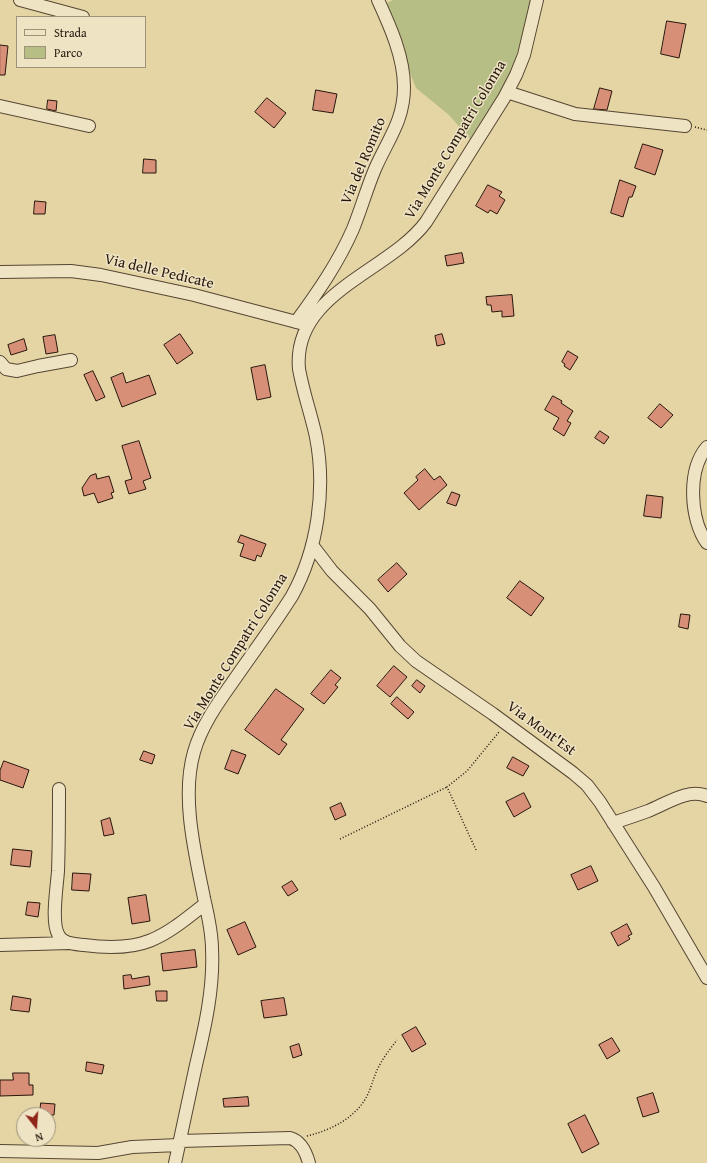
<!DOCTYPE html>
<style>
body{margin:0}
#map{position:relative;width:707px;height:1163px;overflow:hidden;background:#e5d5a5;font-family:"Gentium Book Plus",serif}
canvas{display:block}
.legend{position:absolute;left:16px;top:16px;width:130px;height:52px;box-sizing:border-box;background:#eee4c4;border:1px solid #9e927a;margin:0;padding:5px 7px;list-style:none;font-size:12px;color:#27160c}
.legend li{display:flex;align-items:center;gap:8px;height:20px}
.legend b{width:20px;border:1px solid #9e927a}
.north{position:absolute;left:16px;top:1107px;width:40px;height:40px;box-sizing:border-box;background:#eee4c4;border:1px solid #9e927a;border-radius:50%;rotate:163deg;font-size:11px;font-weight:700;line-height:16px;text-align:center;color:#27160c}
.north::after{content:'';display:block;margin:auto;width:14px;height:18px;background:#8f2418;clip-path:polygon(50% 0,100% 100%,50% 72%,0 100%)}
</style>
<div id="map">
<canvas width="707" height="1163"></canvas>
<ul class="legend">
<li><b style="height:5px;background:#eee4c4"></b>Strada</li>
<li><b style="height:11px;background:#b6bd85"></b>Parco</li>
</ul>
<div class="north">N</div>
</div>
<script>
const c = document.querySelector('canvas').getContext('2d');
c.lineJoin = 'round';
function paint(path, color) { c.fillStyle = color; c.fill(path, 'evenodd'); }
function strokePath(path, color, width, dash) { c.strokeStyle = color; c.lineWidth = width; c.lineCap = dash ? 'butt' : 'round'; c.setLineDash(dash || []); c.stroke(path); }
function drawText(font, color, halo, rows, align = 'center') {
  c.font = font + ' "Gentium Book Plus",serif'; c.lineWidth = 3; c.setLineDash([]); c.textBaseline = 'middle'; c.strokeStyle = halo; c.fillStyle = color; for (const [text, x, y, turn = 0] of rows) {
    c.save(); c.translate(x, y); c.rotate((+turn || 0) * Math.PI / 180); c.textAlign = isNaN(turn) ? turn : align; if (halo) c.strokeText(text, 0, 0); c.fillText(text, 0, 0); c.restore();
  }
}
paint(new Path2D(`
 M 393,0 L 531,0 L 526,24 L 509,79 L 470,139 L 449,115 L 416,88 L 400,47 L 387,3 Z`), '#b6bd85');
const building = new Path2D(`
 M 667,21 L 686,24 L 679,58 L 661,54 Z
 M 0,45 L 8,46 L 5,75 L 0,75 Z
 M 600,88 L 612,91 L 607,110 L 594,109 Z
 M 316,90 L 337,94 L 333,113 L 313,110 Z
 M 267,98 L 286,113 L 274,128 L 255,112 Z
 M 48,100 L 57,101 L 56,111 L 47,109 Z
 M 643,144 L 663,150 L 655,175 L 635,168 Z
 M 144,159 L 156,160 L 156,173 L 143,173 Z
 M 620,180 L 636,186 L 632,197 L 629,197 L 623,217 L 611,213 Z
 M 488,185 L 502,192 L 499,196 L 505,200 L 497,214 L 490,210 L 488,213 L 476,206 Z
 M 35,201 L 46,202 L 45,214 L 34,214 Z
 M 462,253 L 464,263 L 447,266 L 445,256 Z
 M 512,295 L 514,316 L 502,317 L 502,311 L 492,312 L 491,305 L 487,305 L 486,297 Z
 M 180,334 L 193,353 L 177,364 L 164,345 Z
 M 442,334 L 445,344 L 437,346 L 435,336 Z
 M 55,335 L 58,352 L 46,354 L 43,337 Z
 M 24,339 L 27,350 L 11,355 L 8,345 Z
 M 568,351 L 578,357 L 570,370 L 564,366 L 565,364 L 562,362 Z
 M 265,365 L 271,397 L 257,400 L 251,368 Z
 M 93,371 L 105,397 L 96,401 L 84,375 Z
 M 123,373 L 126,383 L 149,375 L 156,394 L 122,407 L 111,378 Z
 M 553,396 L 562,401 L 561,403 L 573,411 L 567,421 L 571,423 L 564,436 L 553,429 L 559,418 L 545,410 Z
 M 660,404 L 673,415 L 661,428 L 648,418 Z
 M 600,431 L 609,437 L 604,444 L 595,438 Z
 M 139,441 L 151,478 L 143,481 L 146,489 L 129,494 L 125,481 L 132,479 L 122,446 Z
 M 425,469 L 434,480 L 440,476 L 447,485 L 419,510 L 404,493 L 418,480 L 416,477 Z
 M 96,474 L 97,479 L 109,476 L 114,492 L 111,493 L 113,498 L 98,503 L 94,493 L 84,496 L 82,488 L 90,476 Z
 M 452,492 L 460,495 L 456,506 L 447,503 Z
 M 647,495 L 663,497 L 661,518 L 644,516 Z
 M 241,535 L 266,544 L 261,557 L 257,555 L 255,561 L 240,556 L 244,544 L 238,542 Z
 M 397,563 L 407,574 L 388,592 L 378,580 Z
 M 520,581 L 544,598 L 531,616 L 507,598 Z
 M 681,614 L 690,615 L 688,629 L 679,627 Z
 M 394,666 L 407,677 L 390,697 L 377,686 Z
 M 331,670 L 341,678 L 335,685 L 338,687 L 324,704 L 311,694 Z
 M 417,680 L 425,686 L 420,693 L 412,686 Z
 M 276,689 L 304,709 L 281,740 L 287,744 L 279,755 L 245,730 Z
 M 397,697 L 414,712 L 408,719 L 391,704 Z
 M 232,750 L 246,755 L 238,774 L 225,769 Z
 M 144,751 L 155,755 L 152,764 L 140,760 Z
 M 513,757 L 529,766 L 523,776 L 507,768 Z
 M 4,761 L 29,770 L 23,788 L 0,780 L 0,771 Z
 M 524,793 L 531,807 L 514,817 L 506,802 Z
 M 341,803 L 346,815 L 335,820 L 330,808 Z
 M 110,818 L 114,834 L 104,836 L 101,821 Z
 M 13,849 L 32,851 L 30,867 L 11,865 Z
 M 591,866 L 598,881 L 578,890 L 571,875 Z
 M 73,873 L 91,874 L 89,891 L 72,890 Z
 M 292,881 L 298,890 L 288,896 L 282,887 Z
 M 146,895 L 150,921 L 132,924 L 128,898 Z
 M 28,902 L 40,903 L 38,917 L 26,915 Z
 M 245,922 L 256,947 L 238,955 L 227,930 Z
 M 627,924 L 632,934 L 628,936 L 630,939 L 618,946 L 611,933 Z
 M 195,950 L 197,967 L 163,971 L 161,954 Z
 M 131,975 L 132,979 L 149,976 L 150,985 L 124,989 L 123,976 Z
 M 156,991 L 167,991 L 167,1001 L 157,1001 Z
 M 13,996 L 31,999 L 29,1012 L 11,1010 Z
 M 284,998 L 287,1015 L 264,1018 L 261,1001 Z
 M 416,1027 L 426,1044 L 412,1052 L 402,1035 Z
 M 612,1038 L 620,1051 L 607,1059 L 599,1045 Z
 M 299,1044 L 302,1055 L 293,1058 L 290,1047 Z
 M 87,1062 L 104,1065 L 102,1074 L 86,1071 Z
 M 13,1073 L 29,1073 L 29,1085 L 33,1085 L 33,1095 L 0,1096 L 0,1080 L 13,1080 Z
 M 653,1093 L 659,1112 L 643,1117 L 637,1098 Z
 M 248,1097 L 249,1106 L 224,1107 L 223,1099 Z
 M 41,1103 L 55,1104 L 54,1115 L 40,1115 Z
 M 585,1115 L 599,1144 L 582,1153 L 568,1124 Z`);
paint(building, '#d88f77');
strokePath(building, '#27160c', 1);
const minor = new Path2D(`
 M 20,0 L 83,17
 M 507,92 L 575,114 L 685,126
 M 0,106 L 89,126
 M 0,272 L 71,271 L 101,275 L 194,295 L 304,324
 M 296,322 C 318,292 338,263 353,229 C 361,209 367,188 375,169 C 388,139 404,121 404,87 C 404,57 390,26 378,0
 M 0,362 L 6,369 L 17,371 L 38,366 L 71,360
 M 707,447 C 687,470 690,520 707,543
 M 312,545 L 332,571 L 370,609 L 400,646 L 416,661 L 493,714 L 573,773 L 587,785 L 600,802 L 654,887 L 707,978
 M 59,789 C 59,816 59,844 58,871 C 57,887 51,921 58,934 C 62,944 75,944 84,945 C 143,953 161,939 205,904
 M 613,823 C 625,819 637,815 648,811 C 666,804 688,788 707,796
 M 0,945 L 69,943
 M 180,1141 L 290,1138 C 301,1141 306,1152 309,1163
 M 0,1151 L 98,1153 L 132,1147 L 179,1145
 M 175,1163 C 182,1130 189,1098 196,1065 C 205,1027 214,988 212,949 C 212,932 208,915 204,898 C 195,853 181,797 194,752 C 201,727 217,704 232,683 C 252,654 273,626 292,596 C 318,549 326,489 316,437 C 311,414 303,392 299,369 C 292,293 389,272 426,222 L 504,98 L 516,75 L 524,55 L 537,0`);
strokePath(minor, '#564632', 14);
strokePath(new Path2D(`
 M 695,127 L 707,130
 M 340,839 L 447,787
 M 476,850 L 447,787 L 467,771 L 499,732
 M 307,1136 C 332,1130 357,1117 368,1094 C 372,1085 374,1076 378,1068 C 383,1058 390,1049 397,1040`), '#27160c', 1.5, [1, 2]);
strokePath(minor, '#eee4c4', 12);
drawText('15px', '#27160c', '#eee4c4', [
 ["Via Monte Compatri Colonna",456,140,-59],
 ["Via del Romito",364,161,-67],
 ["Via delle Pedicate",159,272,13],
 ["Via Monte Compatri Colonna",236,652,-58],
 ["Via Mont'Est",541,729,36]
]);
</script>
